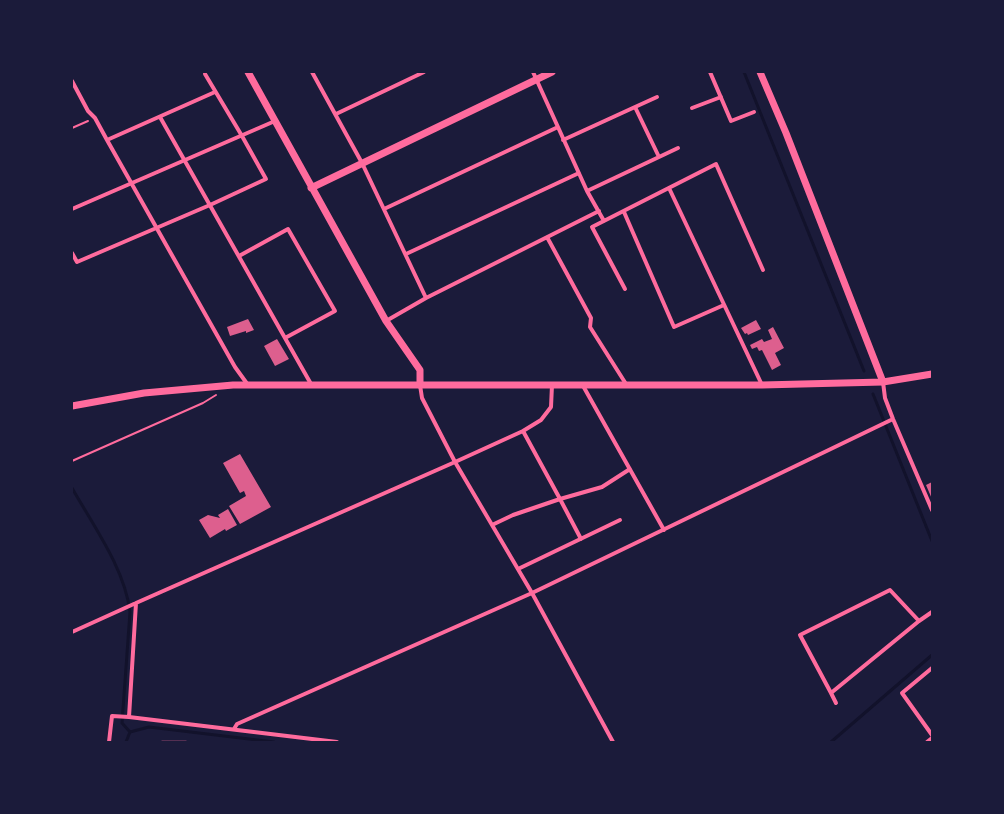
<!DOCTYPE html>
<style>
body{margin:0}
#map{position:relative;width:1004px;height:814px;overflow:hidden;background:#1b1b3a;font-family:"PT Sans",sans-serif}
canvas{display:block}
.frame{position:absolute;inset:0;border:73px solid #1b1b3a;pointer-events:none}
</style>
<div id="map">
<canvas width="1004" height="814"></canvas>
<div class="frame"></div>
</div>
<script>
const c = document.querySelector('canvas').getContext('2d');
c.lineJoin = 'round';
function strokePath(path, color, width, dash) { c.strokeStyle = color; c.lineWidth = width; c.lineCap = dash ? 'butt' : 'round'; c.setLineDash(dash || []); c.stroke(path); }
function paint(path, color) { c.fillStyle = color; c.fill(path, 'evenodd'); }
strokePath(new Path2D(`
 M 744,72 L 864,371
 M 873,394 L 932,541
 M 72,488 C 93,525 125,569 130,612 L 122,723 L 130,732
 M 130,732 L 149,727 L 274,742
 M 126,742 L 130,732
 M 831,742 L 932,655`), '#12122b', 3);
paint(new Path2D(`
 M 248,319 L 254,330 L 246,333 L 246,331 L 230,336 L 227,327 Z
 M 756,320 L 761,329 L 748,335 L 747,333 L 745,334 L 741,328 Z
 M 773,327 L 784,348 L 775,353 L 781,365 L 772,370 L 762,350 L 759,351 L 757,347 L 752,349 L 750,345 L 762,339 L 764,342 L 772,339 L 768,330 Z
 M 277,339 L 289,359 L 275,366 L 264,346 Z
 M 240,454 L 271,507 L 240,524 L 229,506 L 246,496 L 244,491 L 240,493 L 223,463 Z
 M 932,482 L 932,499 L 926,485 Z
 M 228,509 L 237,525 L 226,531 L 225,529 L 210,538 L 199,520 L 208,515 L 220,518 L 218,515 Z`), '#dd5f8e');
strokePath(new Path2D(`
 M 72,128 L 88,121
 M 72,461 L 203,403 L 216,395`), '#ff6b9d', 2);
strokePath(new Path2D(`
 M 162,742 L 186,742`), '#ff6b9d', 2.5);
strokePath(new Path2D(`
 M 312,72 L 362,163 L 426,298
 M 533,72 L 587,191 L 604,221
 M 710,72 L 731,121 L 754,112
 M 72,81 L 88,111 L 95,118 L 107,140 L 235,367 L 248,385
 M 635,107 L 657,97
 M 692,108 L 721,97
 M 336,114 L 424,72
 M 160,117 L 311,384
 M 107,140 L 215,92
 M 563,140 L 635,107 L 659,157 L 587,191
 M 659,157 L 678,148
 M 669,188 L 762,385
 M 72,209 L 275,121
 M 384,209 L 558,127
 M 624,212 L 674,327 L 724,305
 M 547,237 L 591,318 L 590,327 L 626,384
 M 72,253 L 77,262 L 210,205 L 266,179 L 242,136 L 205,74
 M 406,254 L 579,173
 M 239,256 L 288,229 L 335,311 L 285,338
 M 625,289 L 592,227 L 716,164 L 763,270
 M 386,321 L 426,298 L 599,211
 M 883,382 L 885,398 L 893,419 L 932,510
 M 582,384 L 664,530
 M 420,385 L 422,398 L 455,462 L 532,593 L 613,742
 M 523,431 L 560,499 L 581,539
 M 492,525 L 513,515 L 560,499 L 602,487 L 630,469
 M 518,569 L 620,520
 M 919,621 L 890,590 L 800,635 L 831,693 L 919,621 L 932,612
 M 72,632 L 136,603 L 455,462 L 523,431 L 541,420 L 551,407 L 552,385
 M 932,668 L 902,693 L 932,735
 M 831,693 L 836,703
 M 129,717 L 136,603
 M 234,729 L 237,724 L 532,593 L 893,419
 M 109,742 L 112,716 L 129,717 L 337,742
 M 927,742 L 932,738`), '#ff6b9d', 4);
strokePath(new Path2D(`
 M 248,72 L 386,321 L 420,370 L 420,385
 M 760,72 L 786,133 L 883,382
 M 311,188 L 552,72`), '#ff6b9d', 7);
strokePath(new Path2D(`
 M 72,406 L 144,393 L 233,385 L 762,385 L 883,382 L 932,374`), '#ff6b9d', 7);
</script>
